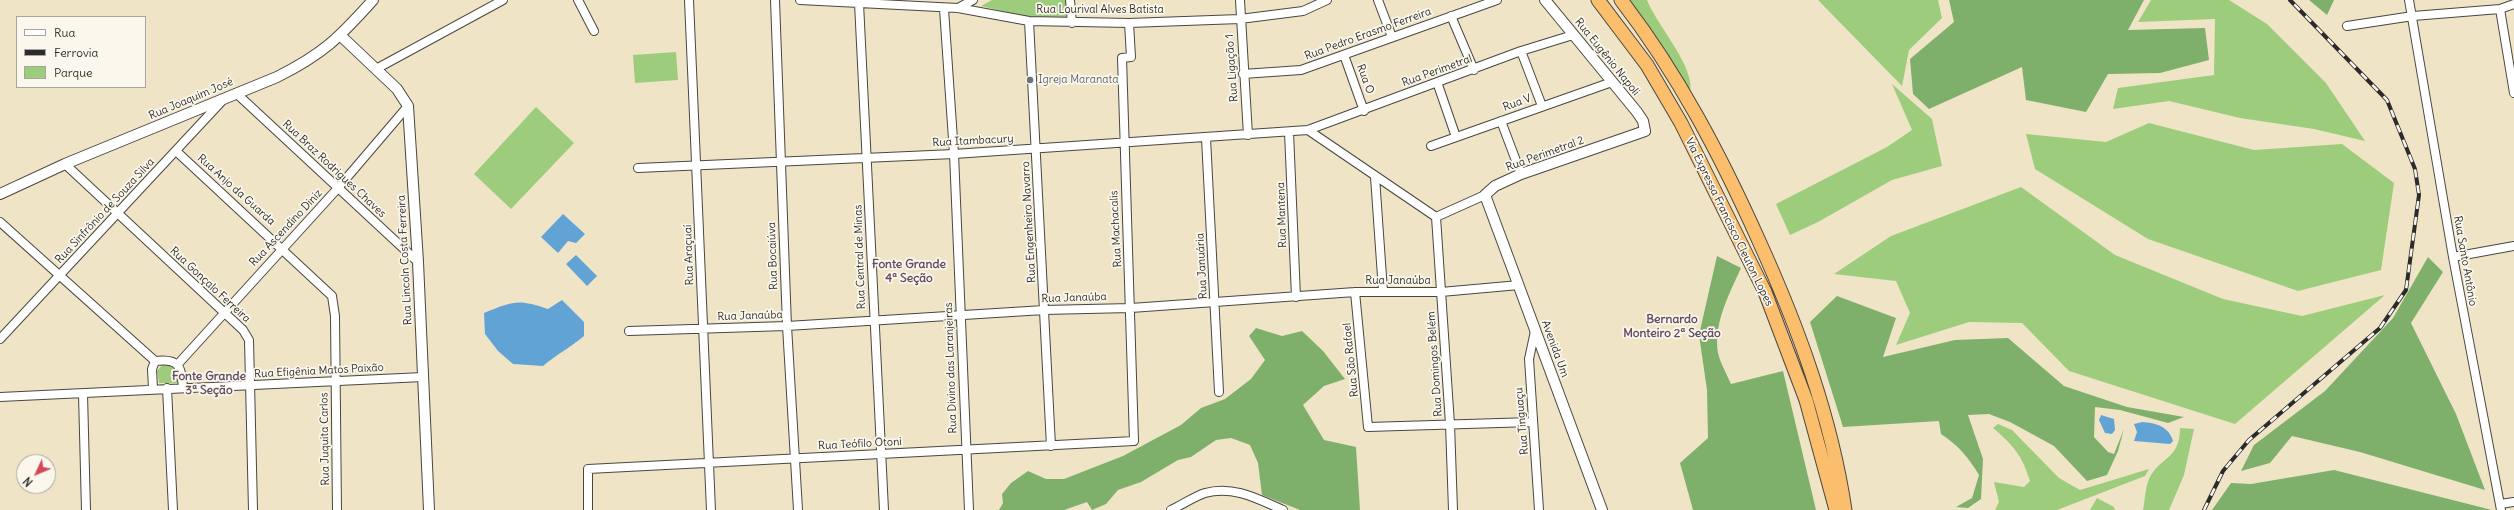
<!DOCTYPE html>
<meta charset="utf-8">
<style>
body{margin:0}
#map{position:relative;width:2514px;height:510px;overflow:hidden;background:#f0e4c6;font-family:Delius,sans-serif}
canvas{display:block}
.legend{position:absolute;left:16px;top:16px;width:130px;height:72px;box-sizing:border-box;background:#fbf7ec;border:1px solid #a8a59f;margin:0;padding:5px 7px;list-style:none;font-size:12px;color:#2b2b2b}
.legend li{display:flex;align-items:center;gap:8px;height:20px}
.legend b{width:20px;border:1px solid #a8a59f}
.north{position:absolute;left:16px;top:454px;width:40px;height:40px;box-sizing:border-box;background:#fbf7ec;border:1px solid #a8a59f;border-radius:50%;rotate:226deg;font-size:11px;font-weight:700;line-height:16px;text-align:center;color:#2b2b2b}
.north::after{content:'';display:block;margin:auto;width:14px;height:18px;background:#d1495b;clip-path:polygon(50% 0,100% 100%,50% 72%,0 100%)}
</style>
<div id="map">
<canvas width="2514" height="510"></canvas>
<ul class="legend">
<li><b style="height:5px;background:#fff"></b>Rua</li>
<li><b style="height:5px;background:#2b2b2b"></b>Ferrovia</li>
<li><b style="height:11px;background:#9dcd7c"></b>Parque</li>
</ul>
<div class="north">N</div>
</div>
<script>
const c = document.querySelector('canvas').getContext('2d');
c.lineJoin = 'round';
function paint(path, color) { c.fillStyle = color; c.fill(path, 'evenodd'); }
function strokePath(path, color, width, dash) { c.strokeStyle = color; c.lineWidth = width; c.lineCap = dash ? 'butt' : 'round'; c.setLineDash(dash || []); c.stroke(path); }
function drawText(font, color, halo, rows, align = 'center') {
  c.font = font + ' Delius,sans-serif'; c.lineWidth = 3.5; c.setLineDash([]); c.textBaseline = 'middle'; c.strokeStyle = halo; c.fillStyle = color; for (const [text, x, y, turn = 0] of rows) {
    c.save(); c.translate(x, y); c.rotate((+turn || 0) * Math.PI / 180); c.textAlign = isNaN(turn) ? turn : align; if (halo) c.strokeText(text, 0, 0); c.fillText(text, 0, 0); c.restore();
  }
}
paint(new Path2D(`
 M 992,0 L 1066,0 L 1066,19 L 1031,18 L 981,6 Z
 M 1627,0 L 1647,0 C 1656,24 1696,68 1690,92 Z
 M 1818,0 L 1938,0 L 1942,18 L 1909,50 L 1902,86 Z
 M 2151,0 L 2229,0 L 2267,24 L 2326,83 L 2365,141 L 2314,129 L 2240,118 L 2169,101 L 2113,109 L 2118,88 L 2214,75 L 2215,19 L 2138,22 Z
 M 676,52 L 678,80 L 635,83 L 633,55 Z
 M 1892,84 L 1932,119 L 1942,166 L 1892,180 L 1818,222 L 1790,235 L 1776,204 L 1887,147 L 1912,130 Z
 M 536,107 L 574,143 L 511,209 L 474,174 Z
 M 2149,123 L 2254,150 L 2342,144 L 2394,183 L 2381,270 L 2298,291 L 2148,239 L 2035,169 L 2026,134 L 2106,142 Z
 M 2021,187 L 2115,255 L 2223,299 L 2302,316 L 2385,295 L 2235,424 L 2069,371 L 2022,323 L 1969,322 L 1896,345 L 1910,313 L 1896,281 L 1834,274 L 1891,236 Z
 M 167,363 L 178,368 L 181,383 L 159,383 L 157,371 L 162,365 Z
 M 1998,424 L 2012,430 L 2059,478 L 2080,490 L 2149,469 L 2145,476 L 2057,510 L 1995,510 L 1999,502 L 1994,482 L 2024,487 L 2030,481 C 2022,455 2013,445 1993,428 Z
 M 2180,428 L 2194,429 L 2184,475 L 2169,510 L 2143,510 C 2145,501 2145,488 2149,479 C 2160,456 2180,460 2180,428 Z
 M 2097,498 L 2114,507 L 2115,510 L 2090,510 Z`), '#9dcd7c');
paint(new Path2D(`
 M 1949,0 L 2144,0 L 2128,30 L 2205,28 L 2209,60 L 2160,73 L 2108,74 L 2086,112 L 2026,100 L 2022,67 L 1929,109 L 1913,94 L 1910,59 L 1954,22 Z
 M 2309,0 L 2334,0 L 2327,15 Z
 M 1717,256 L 1741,268 C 1730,293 1713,323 1718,353 C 1720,362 1727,375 1731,384 L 1783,371 L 1816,510 L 1693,510 L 1680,463 L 1708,438 L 1707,390 L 1699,335 Z
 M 2428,257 L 2443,272 L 2411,323 L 2456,414 L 2485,490 L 2360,452 L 2292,436 L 2270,463 L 2241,471 L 2254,445 L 2325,391 L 2393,318 Z
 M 1837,296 L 1896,318 L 1883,357 L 1955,340 L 2008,338 L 2064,386 L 2127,407 L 2184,417 L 2168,423 L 2120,410 L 2095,407 L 2094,437 L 2108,452 L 2114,454 L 2124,429 L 2118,451 L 2107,475 L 2087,481 L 2054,446 L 2010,422 L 1989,414 L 1968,415 L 1983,459 L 1981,499 L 1968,508 L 1956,507 L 1972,498 L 1979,475 C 1969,458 1958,445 1941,434 L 1939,421 L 1843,427 L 1810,322 Z
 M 1256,328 L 1282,336 L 1302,331 L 1323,351 L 1345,379 L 1324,386 L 1303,405 L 1324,440 L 1356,447 L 1360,510 L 1300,510 L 1262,495 L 1258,463 L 1250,445 L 1231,438 L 1216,440 L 1191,457 L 1178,460 L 1141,482 L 1118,490 L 1106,504 L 1092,510 L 1087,502 L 1064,510 L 999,510 L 1003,503 L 1002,494 L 1011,483 L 1028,471 L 1046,479 L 1064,479 L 1123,456 L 1181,425 L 1201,408 L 1225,399 L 1251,379 L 1265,360 L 1249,336 Z
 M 2334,470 L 2492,510 L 2212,510 L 2231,483 L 2251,484 Z`), '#7eb06c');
paint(new Path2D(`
 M 563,214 L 585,234 L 576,243 L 568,241 L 558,253 L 541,237 Z
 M 576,255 L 597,276 L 587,286 L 566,264 Z
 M 562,300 L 584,322 L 584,336 C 571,347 556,355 543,366 L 513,364 L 498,351 L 485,334 L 484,313 C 514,301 518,299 548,309 Z
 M 2101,415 L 2114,419 L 2115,430 L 2112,434 L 2105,433 L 2099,420 Z
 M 2142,422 C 2155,423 2169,426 2173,441 L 2170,444 L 2134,441 L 2137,432 L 2134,424 Z`), '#62a3d5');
const minor = new Path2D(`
 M 578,0 L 594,31
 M 689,0 L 711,510
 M 775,0 L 787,326 L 798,510
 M 800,0 L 958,8 L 1029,21 L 1129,23 L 1240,19 L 1303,11 L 1327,0
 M 1070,0 L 1072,23
 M 1240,0 L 1248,135
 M 1378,0 L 1392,37
 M 2409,0 L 2453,257 L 2501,510
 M 859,3 L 884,510
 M 958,8 L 973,0
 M 944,9 L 954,154 L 969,510
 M 2500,9 L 2514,93
 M 1451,16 L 1474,70
 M 1029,21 L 1051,446
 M 2347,26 L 2413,16 L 2500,9 L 2514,4
 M 1521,51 L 1542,106
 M 1344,55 L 1364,111
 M 376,69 L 503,0
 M 1243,74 L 1301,70 L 1497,0
 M 1437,82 L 1456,137
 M 236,93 L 418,262
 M 1501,121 L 1521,174
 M 1308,130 L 1436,217
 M 1289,132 L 1296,297
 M 1206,138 L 1219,392
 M 1431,146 L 1612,82
 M 176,151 L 332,296 L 335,316 L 337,510
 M 65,164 L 243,330 L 249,340 L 253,510
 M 638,168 L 954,154 L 1308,130 L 1521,51 L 1573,35
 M 1375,177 L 1383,291
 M 1436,217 L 1450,424 L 1453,510
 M 1436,217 L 1485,195
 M 0,222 L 155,361
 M 2453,257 L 2514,246
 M 1355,292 L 1368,427 L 1532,422
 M 629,331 L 787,326 L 1044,310 L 1131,308 L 1355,292 L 1441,292 L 1519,285
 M 1535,331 L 1529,359 L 1539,510
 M 0,339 L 222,101
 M 178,364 L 338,188 L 408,106
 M 167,388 L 173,510
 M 153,389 L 152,369 L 155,361 C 179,358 181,366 183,387
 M 83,394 L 86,510
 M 0,397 L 423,377
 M 2500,504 L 2514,502
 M 588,510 L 588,469 L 1134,441 L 1122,58 L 1131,57 L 1129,23
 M 1171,510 C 1182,505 1193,497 1205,493 C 1233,485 1258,499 1283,510`);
const tertiary = new Path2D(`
 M 1545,0 L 1637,112 L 1643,121 L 1645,131 L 1521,174 L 1495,186 L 1485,195 L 1602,510
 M 341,36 L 397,89 L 408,106 L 418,262 L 429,510
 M 0,194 L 65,164 L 277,77 C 323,54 339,38 373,0`);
const trunk = new Path2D(`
 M 1598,0 L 1647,65 L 1681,123 L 1765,292 L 1806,400 L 1836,510
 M 1621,0 C 1678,74 1721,156 1759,241 C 1798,327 1831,416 1845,510`);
strokePath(minor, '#494742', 10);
strokePath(tertiary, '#494742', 12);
strokePath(trunk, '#494742', 15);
strokePath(minor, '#fff', 8);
strokePath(tertiary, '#fff', 10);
strokePath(trunk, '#fabe6d', 13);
const rail = new Path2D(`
 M 2204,510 L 2223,471 L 2249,440 L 2380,328 L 2406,290 L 2419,195 L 2415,169 L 2387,100 L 2290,0`);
strokePath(rail, '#2b2b2b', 4);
strokePath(rail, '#fbf7ec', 2.5, [8]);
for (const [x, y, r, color] of [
 [1030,80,4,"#6b7280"]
]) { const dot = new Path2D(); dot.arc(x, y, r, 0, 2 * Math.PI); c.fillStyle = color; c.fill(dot); strokePath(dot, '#fbf7ec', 1.5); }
drawText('11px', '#2b2b2b', '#fbf7ec', [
 ["Rua Lourival Alves Batista",1100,10],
 ["Rua Pedro Erasmo Ferreira",1368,34,-20],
 ["Rua Eugênio Napoli",1607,57,51],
 ["Rua Ligação 1",1232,68,-94],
 ["Rua Perimetral",1437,71,-20],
 ["Rua O",1365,79,70],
 ["Rua Joaquim José",191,99,-23],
 ["Rua V",1517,103,-20],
 ["Rua Itambacury",973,141,-3],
 ["Rua Perimetral 2",1545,154,-20],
 ["Rua Braz Rodrigues Chaves",334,169,43],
 ["Rua Anjo da Guarda",236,190,42],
 ["Rua Sinfrônio de Souza Silva",105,211,-47],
 ["Rua Mantena",1282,215,-92],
 ["Rua Engenheiro Navarro",1029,222,-93],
 ["Via Expressa Francisco Cleuton Lopes",1729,222,64],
 ["Rua Ascendino Diniz",286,228,-47],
 ["Rua Machacalis",1116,229,-93],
 ["Rua Araçuaí",689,255,-92],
 ["Rua Bocaiúva",773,256,-92],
 ["Rua Central de Minas",860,257,-92],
 ["Rua Lincoln Costa Ferreira",405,260,-93],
 ["Rua Santo Antônio",2465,261,80],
 ["Rua Januária",1202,266,-93],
 ["Rua Janaúba",1398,281],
 ["Rua Gonçalo Ferreira",210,285,43],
 ["Rua Janaúba",1074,298,-2],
 ["Rua Janaúba",750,316,-2],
 ["Avenida Um",1555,349,70],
 ["Rua São Rafael",1351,360,-96],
 ["Rua Domingos Belém",1435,364,-94],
 ["Rua Divino das Laranjeiras",951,368,-92],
 ["Rua Efigênia Matos Paixão",319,371,-3],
 ["Rua Tinguaçu",1522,421,-95],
 ["Rua Juquita Carlos",325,439,-91],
 ["Rua Teófilo Otoni",860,444,-3]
]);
drawText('11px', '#5b616d', '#fbf7ec', [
 ["Igreja Maranata",1038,80]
], 'left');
drawText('bold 12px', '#644e62', '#fbf7ec', [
 ["Fonte Grande",909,265],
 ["4ª Seção",909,279],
 ["Bernardo",1672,320],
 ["Monteiro 2ª Seção",1672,334],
 ["Fonte Grande",209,377],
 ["3ª Seção",209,391]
]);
</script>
